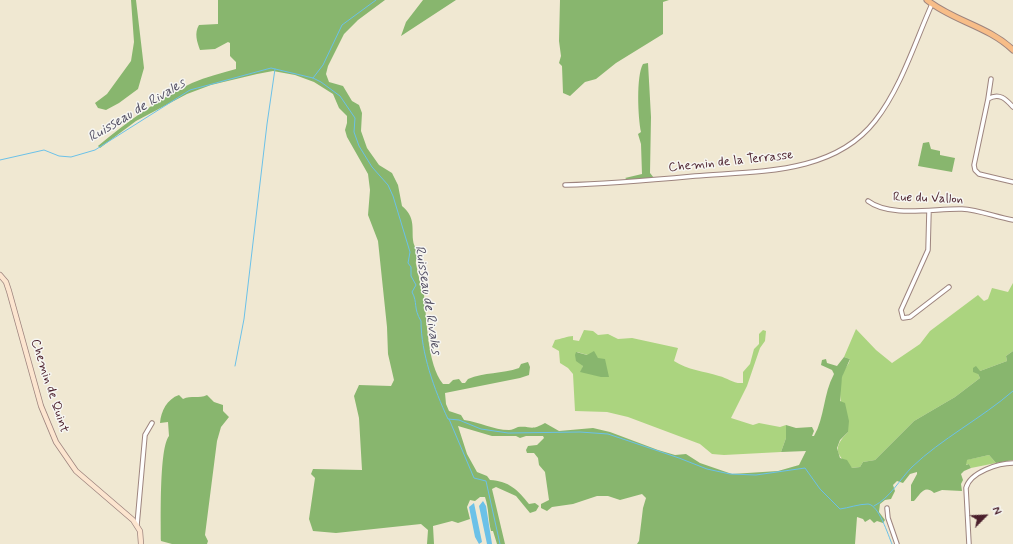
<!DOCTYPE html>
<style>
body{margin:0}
#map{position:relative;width:1013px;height:544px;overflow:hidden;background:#f0e8d2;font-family:Mynerve,sans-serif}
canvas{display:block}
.north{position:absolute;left:965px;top:496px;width:40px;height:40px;-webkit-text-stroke:3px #f6f6f2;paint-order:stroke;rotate:66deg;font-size:11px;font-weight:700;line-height:16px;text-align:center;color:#4a1f2b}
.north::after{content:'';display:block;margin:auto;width:14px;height:18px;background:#4a1f2b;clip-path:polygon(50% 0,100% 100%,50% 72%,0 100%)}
</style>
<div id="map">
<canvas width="1013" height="544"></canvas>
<div class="north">N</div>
</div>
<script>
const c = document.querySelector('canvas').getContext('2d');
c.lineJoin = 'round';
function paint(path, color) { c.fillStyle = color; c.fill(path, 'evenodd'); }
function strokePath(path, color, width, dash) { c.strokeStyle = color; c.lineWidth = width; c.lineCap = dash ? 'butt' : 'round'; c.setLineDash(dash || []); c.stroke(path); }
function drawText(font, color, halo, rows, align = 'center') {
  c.font = font + ' Mynerve,sans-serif'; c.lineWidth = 3; c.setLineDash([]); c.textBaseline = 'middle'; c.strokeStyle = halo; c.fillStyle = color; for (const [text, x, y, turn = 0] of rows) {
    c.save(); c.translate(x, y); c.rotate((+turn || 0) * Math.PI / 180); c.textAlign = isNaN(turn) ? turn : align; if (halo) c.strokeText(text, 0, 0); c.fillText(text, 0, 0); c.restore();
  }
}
paint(new Path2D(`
 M 1013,283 L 1013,351 L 1006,356 L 1007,361 L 980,371 L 978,374 L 980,378 L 955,397 L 914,421 L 875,460 L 863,462 L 860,467 L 852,468 C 836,455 832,448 848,432 C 843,413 836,392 843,373 C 845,367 849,365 850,359 L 844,357 L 856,329 L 876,350 L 892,363 L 920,344 L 930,331 L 978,295 L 984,301 L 988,299 L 992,288 L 1008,292 Z
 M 584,330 L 593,331 L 598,335 L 608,334 L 618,339 L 632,338 L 678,348 L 674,361 C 688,370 703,371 719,376 C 728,378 733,384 743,383 L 743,372 L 750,364 L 754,349 L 759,344 L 759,334 L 763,330 L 766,331 L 765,341 L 760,348 L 747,386 L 731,418 L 753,425 L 759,423 L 780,427 L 786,425 L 786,438 L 781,452 L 724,455 L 712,454 L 700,444 L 628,417 L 607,412 L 575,411 L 573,374 L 568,368 L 560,363 L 559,351 L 552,347 L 555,340 C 561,339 568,336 573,336 L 573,340 L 579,341 ZM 577,352 L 598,358 L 581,372 L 583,366 Z
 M 989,455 L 996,463 L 971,468 L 969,464 L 965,465 L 966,460 Z`), '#abd47f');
paint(new Path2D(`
 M 131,0 L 136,0 L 144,68 L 138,89 L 119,103 L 106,110 L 98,108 L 95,103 L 107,94 L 131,61 L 134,42 Z
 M 218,0 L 385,0 L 358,20 L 344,34 L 328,66 L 326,74 L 329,82 L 343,86 L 352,101 L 359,105 L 362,113 L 361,131 L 367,148 L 379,165 L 392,173 L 398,185 L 402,206 C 415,217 412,226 413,240 C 413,244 416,248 417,252 C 419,256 415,260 416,264 C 418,272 421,289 424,295 C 427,320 427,364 443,384 L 449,384 L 453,380 L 459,379 L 462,383 L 465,383 L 468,379 C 484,372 502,374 519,368 L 521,364 L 528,362 L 530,367 L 529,375 L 520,378 L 445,393 L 446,404 L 449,411 L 461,415 L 464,420 C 480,422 493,430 509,430 C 512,430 515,428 518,427 C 532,426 531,431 545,423 L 559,431 L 593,428 L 610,432 L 658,450 L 675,455 L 686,454 L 700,463 L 732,474 L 778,471 L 799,465 L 806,451 L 781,452 L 786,438 L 786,425 L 796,428 L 812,427 L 814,431 L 812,436 L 814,436 C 825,417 823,394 834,374 L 832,370 L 821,365 L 822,360 L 826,359 L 827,363 L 837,366 L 844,357 L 850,359 L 842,377 L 840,401 L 845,403 L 849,421 L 848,432 L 840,440 L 837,448 L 840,458 L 847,460 L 852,468 L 860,467 L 863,462 L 875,460 L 914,421 L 955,397 L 980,378 L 978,374 L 973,372 L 973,368 L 976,366 L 980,371 L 1007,361 L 1006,356 L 1013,351 L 1013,460 L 996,463 L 989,455 L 967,460 L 966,465 L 969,464 L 971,468 L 964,471 L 961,474 L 963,480 L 961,484 L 962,491 L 942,490 L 934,493 C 924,484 920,495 914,501 L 911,501 L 911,485 L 917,474 L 917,472 L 910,474 L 903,483 L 897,481 L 893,485 L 895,491 L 891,499 L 885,500 L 880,504 L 879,512 L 885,520 L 883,523 L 877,521 L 874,523 L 870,519 L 865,522 L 863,519 L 857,517 L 855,544 L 637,544 L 639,541 L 643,508 L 646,498 L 642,494 L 620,500 L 608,496 L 597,496 L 573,504 L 552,507 L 547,511 L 541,508 L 541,504 L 549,500 L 545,472 L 539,465 L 538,458 L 534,453 L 527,453 L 526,450 L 528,446 L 537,445 L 544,438 L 543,436 L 526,436 L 520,438 L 516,436 L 492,436 L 458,426 L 467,454 L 477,472 L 487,476 L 490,480 C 509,481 518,490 529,504 L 535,503 L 539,506 L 536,511 L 530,513 L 516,496 L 496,487 L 492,489 L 505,544 L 497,544 L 493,531 L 491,531 C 488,519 489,509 485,497 L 480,497 L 475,501 L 470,500 L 467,507 L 470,519 L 458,523 L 452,521 L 433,526 L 434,544 L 427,544 L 428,530 L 421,524 L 336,533 L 313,531 L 309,519 L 315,478 L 311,474 L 313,469 L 362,470 L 359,418 L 354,396 L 359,385 L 391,386 L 394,380 L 388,354 L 387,327 L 378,241 L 368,215 L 370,190 L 368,174 L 347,137 L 345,130 L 347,123 L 347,116 L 339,108 L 333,94 L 314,82 L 295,75 L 273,71 L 257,74 L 211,85 L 187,94 L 136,121 L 100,148 L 98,146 C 127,122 158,99 192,83 C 206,77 222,73 236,69 L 236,62 L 230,56 L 230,43 L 228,42 L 215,49 L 200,50 C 197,42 194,33 199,25 L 218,24 Z
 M 423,0 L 456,0 L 401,36 L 406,22 Z
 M 560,0 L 669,0 L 663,2 L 663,34 L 616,63 L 596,79 L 585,82 L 570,96 L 563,93 L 562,66 L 559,63 L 561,56 L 559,41 Z
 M 648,63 L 651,117 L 650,173 L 654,178 L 628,180 L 625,178 L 642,174 L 641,144 L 638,134 L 641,132 C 638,118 636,76 643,64 Z
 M 929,142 L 931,149 L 940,151 L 940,155 L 955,158 L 952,172 L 918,166 L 923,143 Z
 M 594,351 L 598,358 L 605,359 L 609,377 L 601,377 L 580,372 L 583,366 L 576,361 L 575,355 L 576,352 L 587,355 Z
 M 179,395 L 183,399 C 191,395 199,399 207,395 L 214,402 L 223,405 L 223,411 L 229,417 L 221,427 L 217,441 L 205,535 L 208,541 L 207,544 L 172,544 L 161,541 C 161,522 159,448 169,436 L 168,422 L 160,423 C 161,411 167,399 179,395 Z`), '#88b66e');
paint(new Path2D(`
 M 483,501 L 486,506 L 492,544 L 487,544 L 479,506 Z
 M 474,503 L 482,542 L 479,544 L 475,537 L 469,507 Z`), '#6bc1e8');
strokePath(new Path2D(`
 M 313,78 L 323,65 L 342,25 L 376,0
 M 0,160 L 44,150 L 59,156 L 71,157 L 95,150 L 190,90 L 271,68 L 313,78 L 321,82 L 340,96 L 355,118 L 354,132 L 359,146 L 372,167 L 388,185 L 393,196 L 410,252 L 408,263 L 411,267 L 411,276 L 416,285 L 412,292 C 418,303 413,308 421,321 C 421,353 434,389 448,419 L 459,420 L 481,429 L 508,433 L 580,432 L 608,434 L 679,458 L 707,469 L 730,474 L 756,475 L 805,468 L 820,489 L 840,509 C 848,508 859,504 868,504 C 879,505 888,535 892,544
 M 235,366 L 244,319 L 267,124 L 275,69
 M 449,419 L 474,478 L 486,481 L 500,544
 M 874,506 C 890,498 900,479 912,467 C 941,439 982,418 1013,391`), '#6bc1e8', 1);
const street = new Path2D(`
 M 988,99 L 991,79
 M 1013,107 C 1006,99 999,92 988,99 L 974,165 L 975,170 L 979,174 L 1013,182
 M 565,185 C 608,184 652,180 695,176 C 756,171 833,175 875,121 C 901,88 915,42 932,4
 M 868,201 C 890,218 936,208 962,209 C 979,210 996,217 1013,220
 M 929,211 L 928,250 L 901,310 L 903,318 L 910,317 L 949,287
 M 887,508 L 888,518 L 897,544
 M 137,525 L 145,435 L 152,423
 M 969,544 L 966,488 C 970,472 999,463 1013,463`);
const secondary = new Path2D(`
 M 0,275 L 6,282 L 9,291 L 41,406 L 56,442 L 76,471 L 133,520 L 140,531 L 141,544`);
const primary = new Path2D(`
 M 927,0 C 953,21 988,26 1013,50`);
strokePath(street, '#9d847e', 5.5);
strokePath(secondary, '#9d847e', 6);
strokePath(primary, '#9d847e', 7);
strokePath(street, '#fff', 3.5);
strokePath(secondary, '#fce5cf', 4.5);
strokePath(primary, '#f7bd88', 5);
drawText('13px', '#4a1f2b', '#f6f6f2', [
 ["Chemin de la Terrasse",731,162,-6],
 ["Rue du Vallon",928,199,2],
 ["Chemin de Quint",49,386,72]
]);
drawText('italic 14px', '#545064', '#f6f6f2', [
 ["Ruisseau de Rivales",137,111,-31],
 ["Ruisseau de Rivales",427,300,81]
]);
</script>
